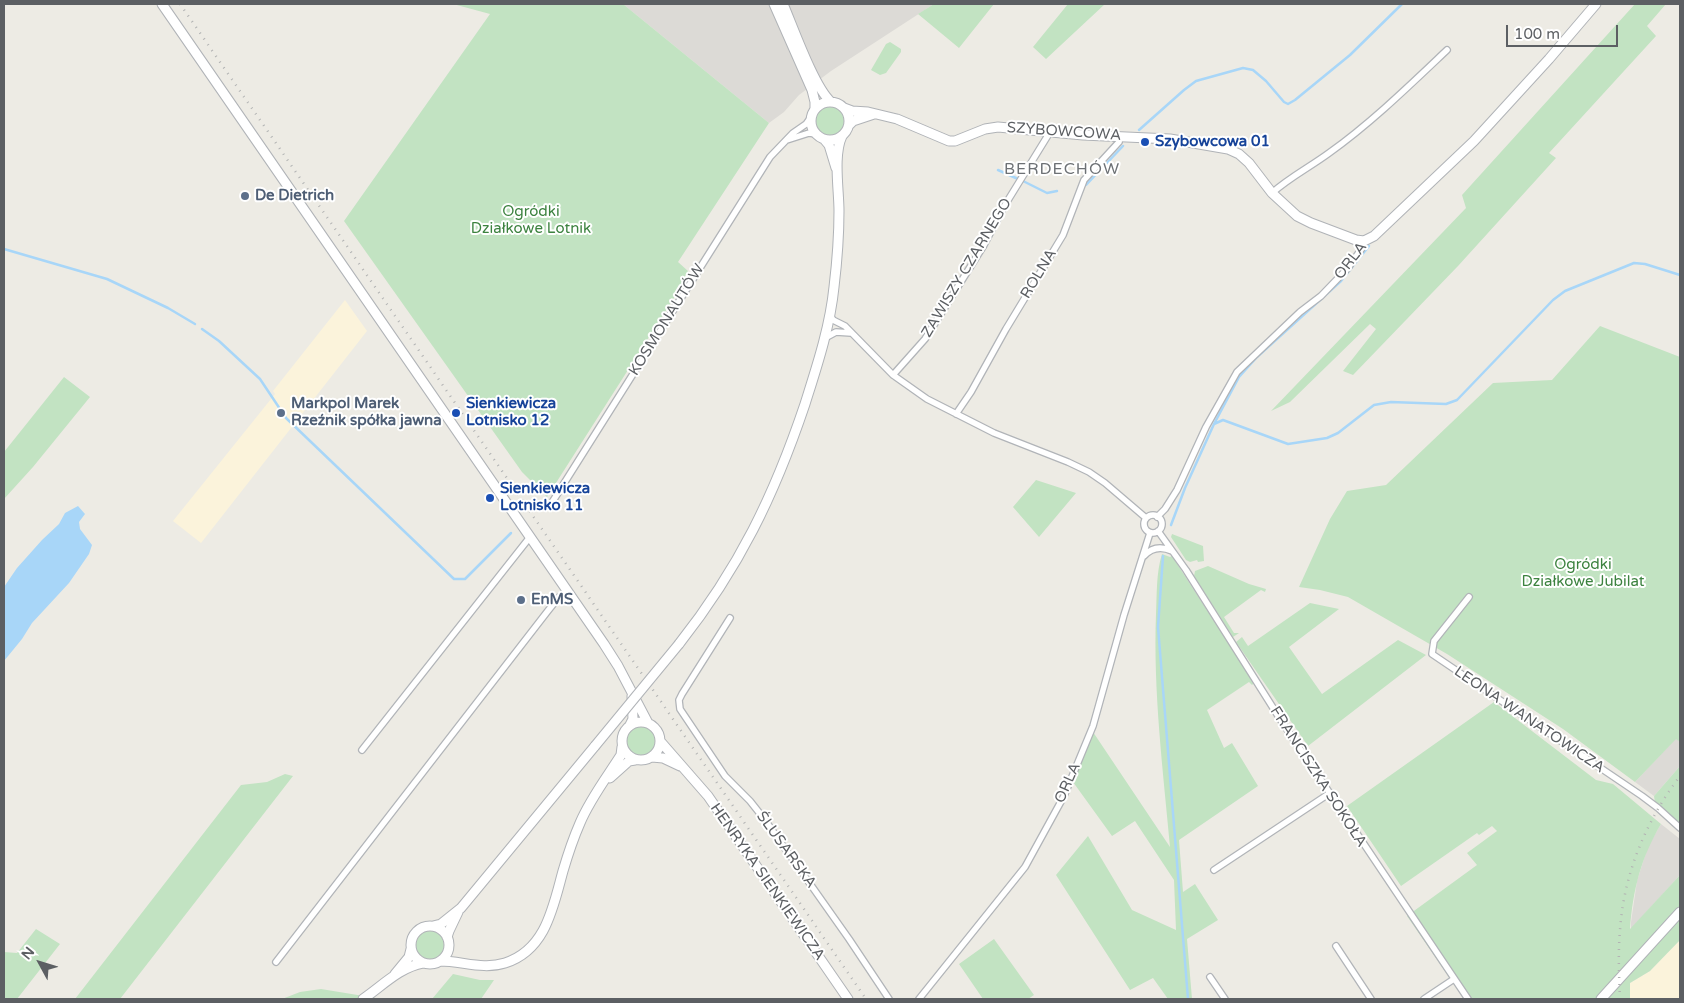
<!DOCTYPE html>
<meta charset="utf-8">
<style>
body{margin:0}
#map{position:relative;width:1684px;height:1003px;overflow:hidden;background:#edebe4;font-family:"Varela Round",sans-serif}
canvas{display:block}
.frame{position:absolute;inset:0;border:5px solid #5c5f63;pointer-events:none}
.north{position:absolute;left:15px;top:938px;width:50px;height:50px;-webkit-text-stroke:4px #fff;paint-order:stroke;rotate:309deg;font-size:14px;font-weight:700;line-height:20px;text-align:center;color:#5c5f63}
.north::after{content:'';display:block;margin:auto;width:18px;height:22px;background:#5c5f63;clip-path:polygon(50% 0,100% 100%,50% 72%,0 100%)}
.scale{position:absolute;left:1506px;top:25px;width:112px;height:22px;box-sizing:border-box;border:2px solid #5c5f63;border-top:0;padding-left:6px;font-size:15px;line-height:18px;white-space:nowrap;color:#5c5f63;-webkit-text-stroke:4px #fff;paint-order:stroke}
</style>
<div id="map">
<canvas width="1684" height="1003"></canvas>
<div class="frame"></div>
<div class="north">N</div>
<div class="scale">100 m</div>
</div>
<script>
const c = document.querySelector('canvas').getContext('2d');
c.lineJoin = 'round';
function paint(path, color) { c.fillStyle = color; c.fill(path, 'evenodd'); }
function strokePath(path, color, width, dash) { c.strokeStyle = color; c.lineWidth = width; c.lineCap = dash ? 'butt' : 'round'; c.setLineDash(dash || []); c.stroke(path); }
function drawText(font, color, halo, rows, align = 'center') {
  c.font = font + ' "Varela Round",sans-serif'; c.lineWidth = 4; c.setLineDash([]); c.textBaseline = 'middle'; c.strokeStyle = halo; c.fillStyle = color; for (const [text, x, y, turn = 0] of rows) {
    c.save(); c.translate(x, y); c.rotate((+turn || 0) * Math.PI / 180); c.textAlign = isNaN(turn) ? turn : align; if (halo) c.strokeText(text, 0, 0); c.fillText(text, 0, 0); c.restore();
  }
}
paint(new Path2D(`
 M 345,300 L 367,331 L 201,543 L 173,521 L 275,394 L 273,391 Z
 M 1680,940 L 1680,999 L 1630,999 L 1630,983 L 1650,971 Z`), '#fbf3db');
paint(new Path2D(`
 M 623,4 L 934,4 L 831,71 L 799,95 L 784,112 L 769,123 Z
 M 1676,738 L 1680,742 L 1680,766 L 1654,796 L 1635,782 Z
 M 1661,824 L 1680,839 L 1680,875 L 1631,929 L 1631,922 L 1637,881 L 1648,846 Z`), '#dcdad6');
paint(new Path2D(`
 M 453,4 L 623,4 L 769,123 L 678,262 L 688,271 L 685,276 L 686,279 L 547,497 L 522,472 L 344,221 L 490,14 Z
 M 934,4 L 994,4 L 959,48 L 918,14 Z
 M 1068,4 L 1105,4 L 1046,59 L 1033,47 Z
 M 1635,4 L 1666,4 L 1647,26 L 1656,36 L 1549,153 L 1556,158 L 1458,266 L 1353,375 L 1343,371 L 1376,329 L 1370,324 L 1290,402 L 1271,411 L 1466,208 L 1462,195 Z
 M 890,42 L 901,49 L 901,52 L 886,73 L 880,75 L 871,70 L 886,44 Z
 M816 121a14 14 0 1 1 28 0a14 14 0 1 1-28 0Z
 M 1600,326 L 1680,357 L 1680,742 L 1676,739 L 1635,782 L 1563,729 L 1447,654 L 1348,597 L 1320,590 L 1299,587 L 1330,519 L 1347,491 L 1386,485 L 1493,383 L 1552,380 Z
 M 64,377 L 90,397 L 33,467 L 4,499 L 4,452 Z
 M 1036,480 L 1076,493 L 1039,537 L 1013,507 Z
 M 1172,534 L 1203,546 L 1204,561 L 1198,562 L 1197,560 L 1190,562 L 1186,560 L 1171,537 Z
 M 1162,554 L 1170,557 L 1172,556 L 1254,683 L 1252,685 L 1249,682 L 1207,710 L 1224,748 L 1232,743 L 1258,786 L 1179,840 L 1183,892 L 1195,884 L 1218,920 L 1187,939 L 1192,999 L 1168,999 L 1153,978 L 1130,990 L 1056,875 L 1088,836 L 1132,910 L 1176,930 L 1174,880 L 1135,821 L 1112,836 L 1073,782 L 1093,732 L 1170,847 C 1163,770 1153,691 1156,614 C 1157,595 1156,573 1162,554 Z
 M 1208,566 L 1249,584 L 1266,589 L 1265,592 L 1261,590 L 1224,617 L 1234,633 L 1239,633 L 1233,637 L 1194,576 L 1195,571 Z
 M 1310,603 L 1339,609 L 1289,647 L 1322,694 L 1398,640 L 1426,655 L 1308,746 L 1236,642 L 1242,637 L 1248,646 Z
 M 1494,702 L 1596,780 L 1613,784 L 1661,824 C 1641,858 1633,889 1630,929 L 1680,875 L 1680,940 L 1650,971 L 1630,983 L 1630,999 L 1464,999 L 1407,916 L 1477,865 L 1467,853 L 1497,831 L 1492,826 L 1479,835 L 1477,833 L 1401,886 L 1347,806 Z
 M627 741a14 14 0 1 1 28 0a14 14 0 1 1-28 0Z
 M 1680,766 L 1680,825 L 1655,803 L 1654,796 Z
 M 285,774 L 293,776 L 120,999 L 75,999 L 241,785 L 267,782 Z
 M 36,929 L 60,944 L 17,999 L 4,999 L 4,952 L 17,953 Z
 M416 945a14 14 0 1 1 28 0a14 14 0 1 1-28 0Z
 M 994,939 L 1034,995 L 1028,999 L 983,999 L 959,964 Z
 M 453,974 L 480,980 L 494,980 L 481,999 L 432,999 Z
 M 321,989 L 382,999 L 282,999 L 300,992 Z`), '#c2e3c2');
paint(new Path2D(`
 M 78,506 L 85,514 L 79,522 L 80,529 L 92,545 L 89,554 L 69,583 L 32,623 L 22,639 L 4,661 L 4,587 L 17,568 L 42,540 L 59,524 L 65,513 Z`), '#a8d6f8');
strokePath(new Path2D(`
 M 1139,130 L 1184,90 L 1196,81 L 1243,68 L 1253,70 L 1266,81 L 1284,102 L 1288,104 L 1295,100 L 1350,55 L 1402,4
 M 998,170 L 1018,179
 M 1023,181 L 1047,193 L 1057,191
 M 1086,185 L 1123,146
 M 4,249 L 107,279 L 168,308 L 195,324
 M 202,329 L 219,341 L 260,379 L 286,418 L 454,579 L 465,579 L 511,533
 M 1214,424 L 1223,420 L 1288,444 L 1327,438 L 1338,433 L 1374,405 L 1391,402 L 1446,404 L 1457,400 L 1553,300 L 1565,291 L 1634,263 L 1645,264 L 1680,275
 M 1171,525 L 1185,488 L 1214,424 L 1239,377 L 1257,357 L 1341,281 L 1369,246
 M 1163,556 L 1158,627 L 1188,999`), '#a8d6f8', 2.5);
const street = new Path2D(`
 M 787,140 L 809,133 L 816,134
 M 1272,193 C 1290,177 1310,167 1329,153 C 1371,123 1409,86 1447,50
 M 830,315 L 833,320 L 845,326 L 893,375 L 927,399 L 994,433 L 1068,462 L 1089,472 L 1105,483 L 1146,518
 M 825,338 L 836,332 L 851,333
 M 893,375 L 925,339 L 984,245 L 1005,205 L 1050,132
 M 956,414 L 971,392 L 1006,329 L 1063,235 L 1084,180 L 1119,142 L 1120,136
 M 551,504 L 770,157 L 793,133 L 806,124 L 811,117
 M1144 524a9 9 0 1 1 18 0a9 9 0 1 1-18 0Z
 M 1157,517 L 1165,509 L 1177,490 L 1206,427 L 1237,372 L 1300,312 L 1321,296 L 1348,268 L 1362,248 L 1364,241
 M 1158,531 L 1186,570 L 1282,722 L 1468,999
 M 1144,556 C 1152,547 1161,546 1172,551
 M 1469,597 L 1434,641 L 1432,654 L 1642,796 L 1658,808 L 1680,828
 M 730,618 L 682,694 L 679,700 L 680,709 L 725,776 L 750,801 L 765,820 L 849,939 L 889,999
 M 362,750 L 530,537
 M 1214,870 L 1330,793
 M 1336,946 L 1371,999
 M 276,962 L 547,612 L 559,597 L 568,591
 M 1210,977 L 1225,999
 M 919,999 L 1025,867 L 1064,796 L 1093,726 L 1124,615 L 1150,533
 M 1424,999 L 1454,979`);
const secondary = new Path2D(`
 M 162,4 L 604,644 L 618,666 L 648,723
 M 774,4 L 812,90 L 815,102 L 815,109
 M 783,4 C 793,27 814,87 831,102
 M811 121a19 19 0 1 1 38 0a19 19 0 1 1-38 0Z
 M 844,108 L 852,111 L 868,112 L 897,119 L 949,141 L 955,141 L 985,129 L 998,127 L 1083,135 L 1170,139 L 1228,149 L 1239,154 L 1249,163 L 1272,193 L 1297,216 L 1311,223 L 1356,240 L 1364,241 L 1374,236 L 1474,141 L 1549,59 L 1596,4
 M 849,125 L 853,121 L 874,114
 M 824,139 L 829,145 L 836,168
 M 679,644 C 739,568 774,496 805,404 C 817,366 830,327 834,287 C 837,262 839,237 839,211 C 839,190 833,155 842,136
 M622 741a19 19 0 1 1 38 0a19 19 0 1 1-38 0Z
 M 630,725 L 633,719 L 632,696
 M 660,741 L 708,796 L 848,999
 M 652,757 L 663,758 L 680,766
 M 610,778 L 629,761 L 635,760
 M411 945a19 19 0 1 1 38 0a19 19 0 1 1-38 0Z
 M 433,926 L 441,924 L 461,908 L 595,746
 M 447,937 L 449,931 L 458,912
 M 440,961 C 462,961 483,970 505,963 C 546,950 553,907 563,871 C 568,854 573,839 580,823 C 590,799 607,777 621,755 L 622,747
 M 395,974 L 409,957 L 411,949
 M 363,999 C 382,986 400,967 423,963
 M 1601,999 L 1680,912`);
strokePath(street, '#b1b4b8', 8);
strokePath(secondary, '#b0b3b7', 11);
strokePath(street, '#fff', 5.5);
strokePath(secondary, '#fff', 9);
strokePath(new Path2D(`
 M 180,4 L 866,999
 M 1620,999 C 1619,976 1618,953 1620,930 C 1624,873 1646,821 1680,776`), '#b2b3b3', 2.5, [1, 6]);
const secondaryBridge = new Path2D(`
 M 595,746 L 679,644`);
strokePath(secondaryBridge, '#b0b3b7', 11, []);
strokePath(secondaryBridge, '#fff', 9);
for (const [x, y, r, color] of [
 [1145,142,5,"#1a4fb4"],
 [245,196,5,"#5c6f8a"],
 [281,413,5,"#5c6f8a"],
 [456,413,5,"#1a4fb4"],
 [490,498,5,"#1a4fb4"],
 [521,600,5,"#5c6f8a"]
]) { const dot = new Path2D(); dot.arc(x, y, r, 0, 2 * Math.PI); c.fillStyle = color; c.fill(dot); strokePath(dot, '#fff', 2); }
drawText('15px', '#5c5f63', '#fff', [
 ["SZYBOWCOWA",1064,132,4],
 ["ORLA",1351,261,-52],
 ["ZAWISZY CZARNEGO",967,268,-59],
 ["ROLNA",1039,274,-59],
 ["KOSMONAUTÓW",667,320,-58],
 ["LEONA WANATOWICZA",1529,720,34],
 ["FRANCISZKA SOKOŁA",1318,777,57],
 ["ORLA",1068,783,-66],
 ["ŚLUSARSKA",786,850,54],
 ["HENRYKA SIENKIEWICZA",767,882,55]
]);
drawText('bold 15px', '#164399', '#fff', [
 ["Szybowcowa 01",1155,142],
 ["Sienkiewicza",466,404],
 ["Lotnisko 12",466,421],
 ["Sienkiewicza",500,489],
 ["Lotnisko 11",500,506]
], 'left');
drawText('bold 15px', '#4e5e75', '#fff', [
 ["De Dietrich",255,196],
 ["Markpol Marek",291,404],
 ["Rzeźnik spółka jawna",291,421],
 ["EnMS",531,600]
], 'left');
drawText('15px', '#3c823f', '#fff', [
 ["Ogródki",531,212],
 ["Działkowe Lotnik",531,229],
 ["Ogródki",1583,565],
 ["Działkowe Jubilat",1583,582]
]);
c.letterSpacing = '1px';
drawText('16px', '#6d7175', '#fff', [
 ["BERDECHÓW",1062,170]
]);
c.letterSpacing = '0px';
</script>
